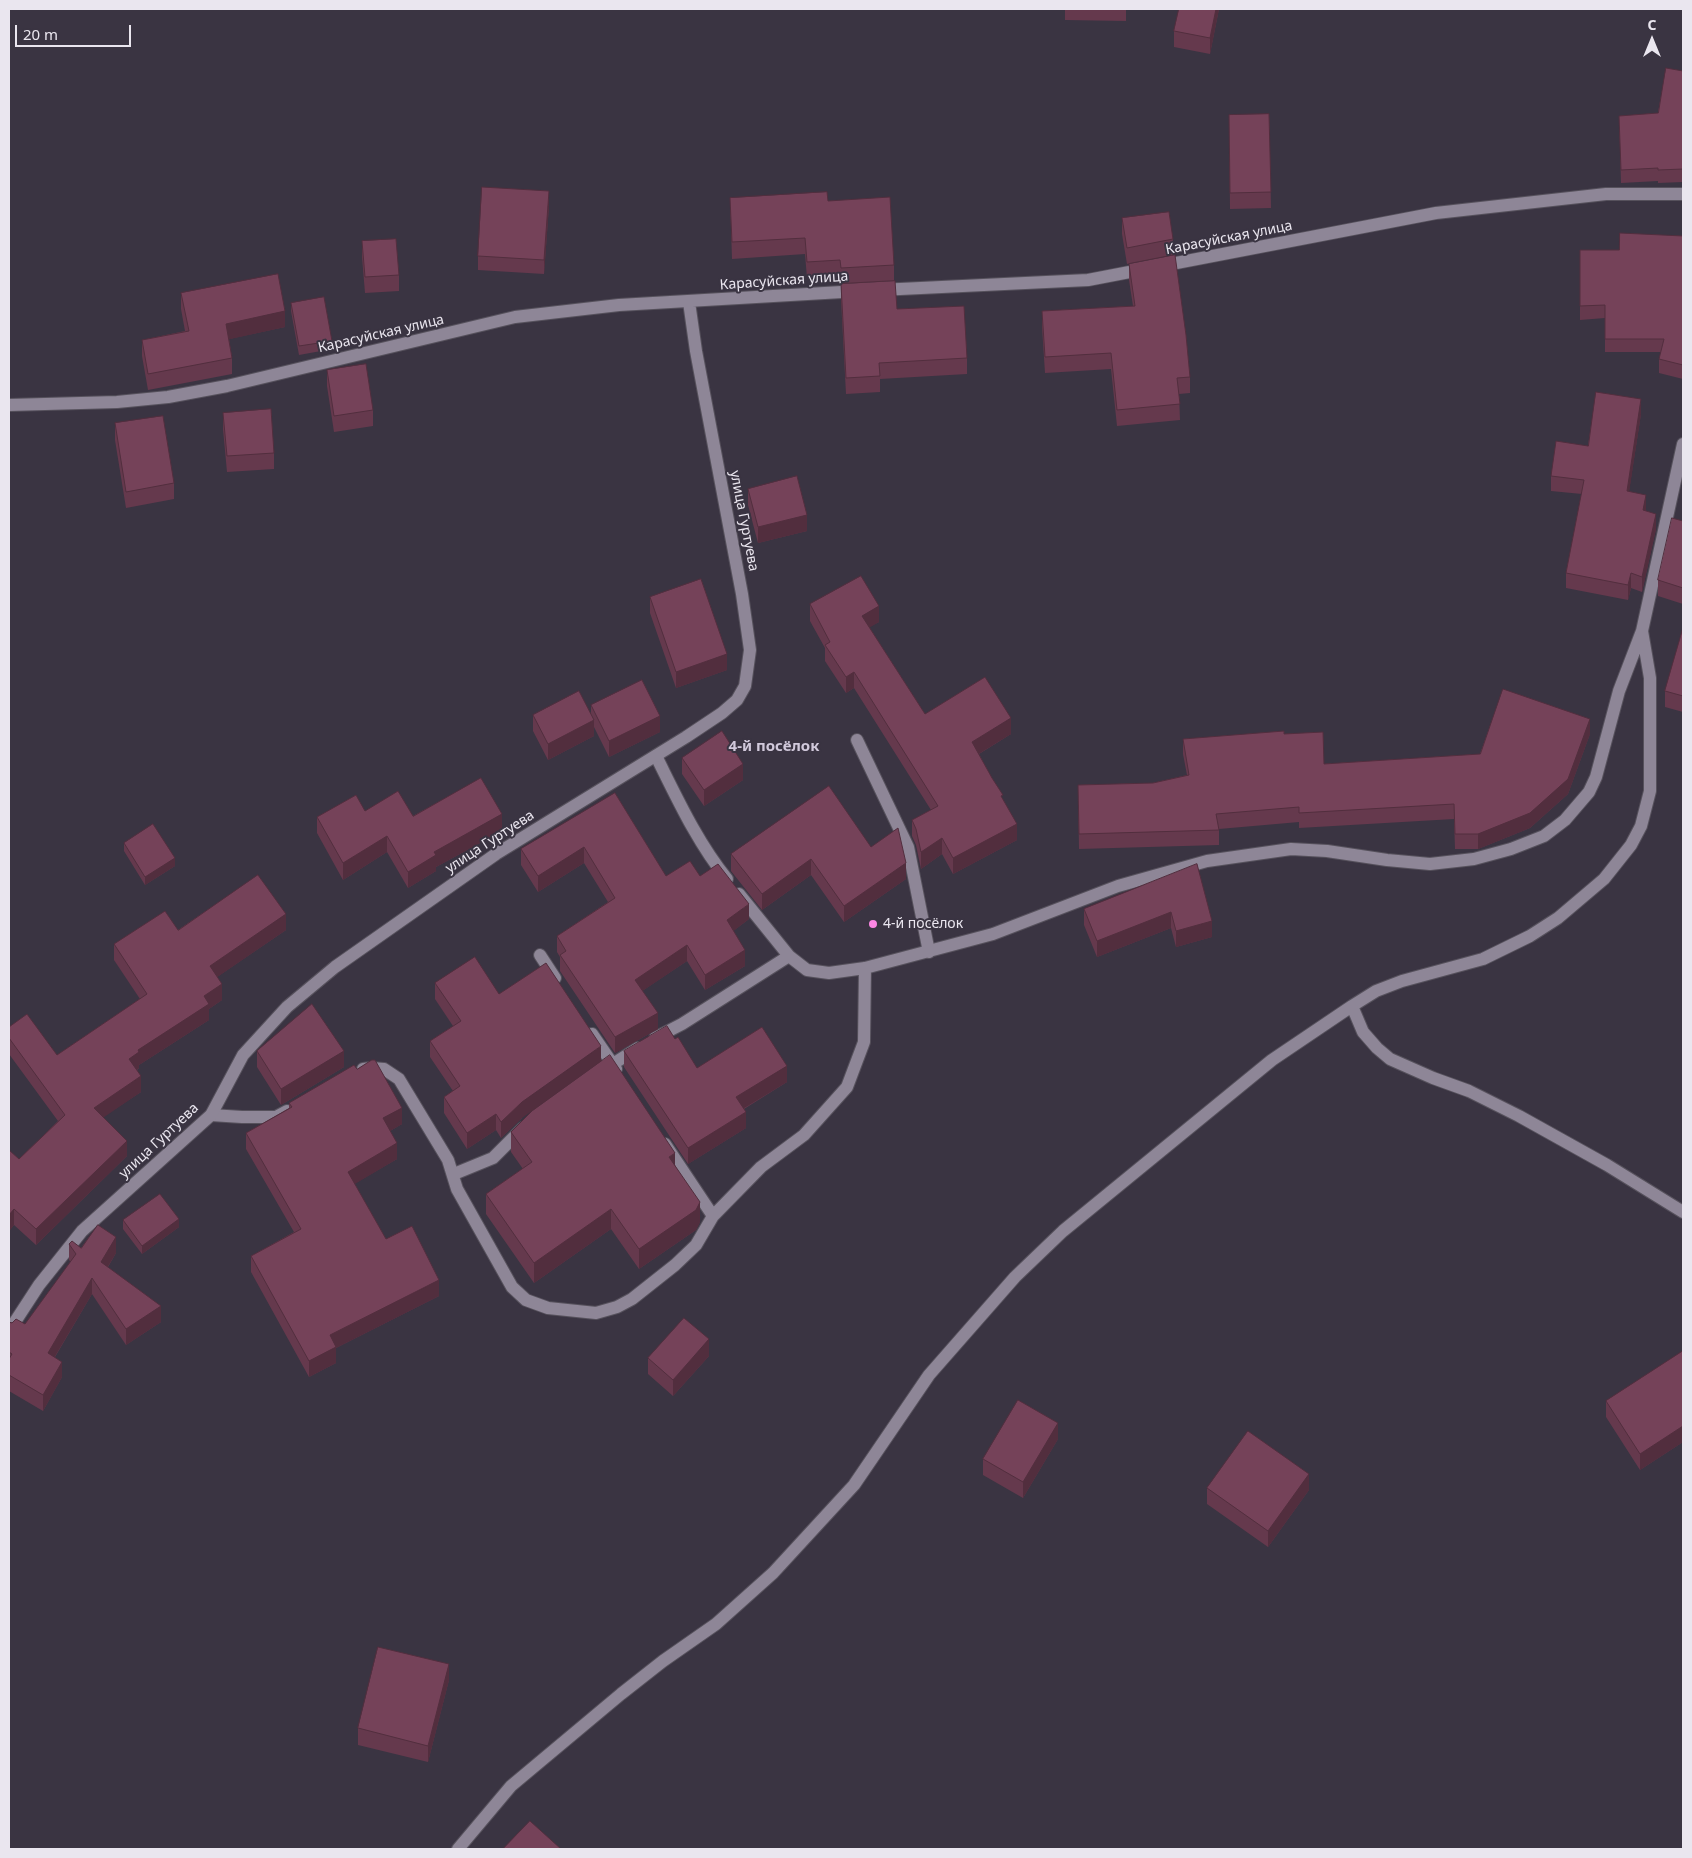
<!DOCTYPE html>
<meta charset="utf-8">
<style>
body{margin:0}
#map{position:relative;width:1692px;height:1858px;overflow:hidden;background:#3a3442;font-family:"Noto Sans",sans-serif}
canvas{display:block}
.frame{position:absolute;inset:0;border:10px solid #eae6ef;pointer-events:none}
.north{position:absolute;left:1627px;top:15px;width:50px;height:50px;-webkit-text-stroke:4px #3a3442;paint-order:stroke;rotate:0deg;font-size:14px;font-weight:700;line-height:20px;text-align:center;color:#eae6ef}
.north::after{content:'';display:block;margin:auto;width:18px;height:22px;background:#eae6ef;clip-path:polygon(50% 0,100% 100%,50% 72%,0 100%)}
.scale{position:absolute;left:15px;top:25px;width:116px;height:22px;box-sizing:border-box;border:2px solid #eae6ef;border-top:0;padding-left:6px;font-size:15px;line-height:18px;white-space:nowrap;color:#eae6ef;-webkit-text-stroke:4px #3a3442;paint-order:stroke}
</style>
<div id="map">
<canvas width="1692" height="1858"></canvas>
<div class="frame"></div>
<div class="north">С</div>
<div class="scale">20 m</div>
</div>
<script>
const c = document.querySelector('canvas').getContext('2d');
c.lineJoin = 'round';
function strokePath(path, color, width, dash) { c.strokeStyle = color; c.lineWidth = width; c.lineCap = dash ? 'butt' : 'round'; c.setLineDash(dash || []); c.stroke(path); }
function paint(path, color) { c.fillStyle = color; c.fill(path, 'evenodd'); }
function drawText(font, color, halo, rows, align = 'center') {
  c.font = font + ' "Noto Sans",sans-serif'; c.lineWidth = 4; c.setLineDash([]); c.textBaseline = 'middle'; c.strokeStyle = halo; c.fillStyle = color; for (const [text, x, y, turn = 0] of rows) {
    c.save(); c.translate(x, y); c.rotate((+turn || 0) * Math.PI / 180); c.textAlign = isNaN(turn) ? turn : align; if (halo) c.strokeText(text, 0, 0); c.fillText(text, 0, 0); c.restore();
  }
}
const service = new Path2D(`
 M 857,740 L 908,847 L 929,952
 M 656,756 C 677,798 697,842 727,879
 M 739,894 L 789,956 L 807,970 L 829,973 L 865,968 L 993,934 L 1118,886 L 1207,861 L 1291,849 L 1327,851 L 1387,860 L 1430,864 L 1474,859 L 1511,849 L 1544,836 L 1565,820 L 1589,792 L 1596,777 L 1619,691 L 1642,631 L 1683,444
 M 540,955 L 555,978
 M 1352,1006 L 1363,1032 L 1377,1048 L 1390,1059 L 1433,1078 L 1469,1091 L 1519,1116 L 1607,1165 L 1683,1212
 M 592,1034 L 616,1069
 M 655,1038 L 682,1024 L 789,956
 M 363,1069 L 371,1068 L 384,1069 L 399,1079 L 448,1160 L 457,1189 L 512,1287 L 526,1300 L 548,1308 L 596,1313 L 617,1307 L 632,1299 L 675,1265 L 696,1245 L 713,1216 L 761,1167 L 804,1135 L 847,1087 L 864,1042 L 865,968
 M 602,1071 L 638,1048
 M 211,1115 L 242,1117 L 276,1117 L 287,1111
 M 665,1144 L 713,1216
 M 454,1174 L 493,1158 L 523,1128
 M 458,1849 L 511,1786 L 621,1694 L 663,1661 L 716,1624 L 773,1573 L 854,1485 L 929,1375 L 1015,1277 L 1063,1231 L 1272,1060 L 1352,1006 L 1376,991 L 1402,981 L 1483,959 L 1530,936 L 1558,918 L 1604,879 L 1631,845 L 1641,826 L 1650,791 L 1650,678 L 1642,631`);
const minor = new Path2D(`
 M 879,290 L 1088,280 L 1436,213 L 1606,194 L 1683,194
 M 9,405 L 117,402 L 168,397 L 227,386 L 515,317 L 619,305 L 859,291
 M 9,1331 L 39,1285 L 82,1231 L 211,1115 L 243,1055 L 287,1007 L 335,967 L 496,854 L 686,737 L 722,713 L 737,700 L 745,686 L 750,650 L 742,594 L 696,351 L 689,302`);
strokePath(service, '#56515c', 14);
strokePath(minor, '#56515c', 14);
strokePath(service, '#8e8697', 12);
strokePath(minor, '#8e8697', 12);
paint(new Path2D(`
 M 1065,9 L 1126,9 L 1126,21 L 1065,20 Z
 M 1179,9 L 1219,9 L 1210,54 L 1174,47 L 1174,31 Z
 M 1683,71 L 1683,182 L 1658,183 L 1658,181 L 1621,183 L 1619,116 L 1658,113 Z
 M 1269,114 L 1271,208 L 1230,209 L 1229,115 Z
 M 730,198 L 828,201 L 894,265 L 894,281 L 841,284 L 840,276 L 807,278 L 805,254 L 732,259 Z
 M 549,206 L 544,274 L 478,270 L 478,256 Z
 M 1122,218 L 1173,239 L 1173,255 L 1127,264 L 1122,234 Z
 M 1683,235 L 1683,379 L 1659,373 L 1659,359 L 1661,352 L 1605,352 L 1605,318 L 1580,320 L 1580,263 L 1619,250 L 1683,236 Z
 M 362,241 L 399,275 L 399,291 L 365,293 L 362,257 Z
 M 1129,264 L 1190,377 L 1190,393 L 1179,394 L 1180,420 L 1117,426 L 1111,369 L 1045,373 L 1042,327 L 1042,311 L 1133,306 L 1129,280 Z
 M 841,284 L 897,309 L 967,358 L 967,374 L 880,379 L 880,392 L 846,394 L 841,300 Z
 M 181,293 L 285,327 L 229,339 L 232,358 L 232,374 L 148,390 L 142,356 L 142,340 L 185,331 L 181,309 Z
 M 291,303 L 332,341 L 332,349 L 299,355 L 291,311 Z
 M 327,370 L 373,410 L 373,426 L 334,432 L 327,386 Z
 M 223,413 L 274,453 L 274,469 L 227,472 L 223,429 Z
 M 1641,414 L 1629,491 L 1646,511 L 1656,529 L 1642,592 L 1631,588 L 1628,600 L 1566,588 L 1566,573 L 1582,494 L 1551,491 L 1551,476 L 1588,446 Z
 M 115,423 L 174,483 L 174,499 L 126,508 L 115,440 Z
 M 748,489 L 807,531 L 758,543 L 748,505 Z
 M 1683,521 L 1683,604 L 1658,596 L 1658,580 Z
 M 650,597 L 727,670 L 676,688 L 650,613 Z
 M 810,604 L 879,622 L 869,627 L 925,714 L 1011,734 L 979,754 L 1003,800 L 1017,840 L 953,874 L 942,854 L 921,869 L 916,845 L 912,836 L 912,820 L 931,810 L 854,688 L 846,693 L 825,661 L 825,648 L 810,621 Z
 M 1683,628 L 1683,712 L 1665,707 L 1665,691 Z
 M 591,705 L 660,732 L 609,757 L 594,727 L 594,736 L 548,760 L 533,731 L 533,715 L 591,715 Z
 M 1284,734 L 1324,764 L 1480,754 L 1590,734 L 1568,794 L 1530,828 L 1478,849 L 1455,849 L 1454,819 L 1299,828 L 1299,822 L 1219,829 L 1219,845 L 1079,849 L 1078,785 L 1153,783 L 1187,775 L 1183,754 L 1183,739 Z
 M 682,758 L 743,780 L 704,806 L 682,774 Z
 M 615,793 L 666,876 L 700,876 L 749,919 L 733,931 L 745,966 L 705,990 L 687,961 L 642,991 L 658,1029 L 615,1053 L 560,971 L 560,957 L 557,952 L 557,936 L 608,902 L 584,863 L 538,892 L 521,865 L 521,849 Z
 M 365,811 L 413,816 L 502,831 L 436,867 L 436,871 L 408,888 L 387,852 L 343,880 L 317,833 L 317,817 Z
 M 124,843 L 175,866 L 145,885 L 124,851 Z
 M 871,847 L 906,879 L 844,922 L 811,875 L 762,910 L 731,871 L 731,854 Z
 M 1197,864 L 1212,937 L 1176,947 L 1171,928 L 1097,957 L 1084,925 L 1084,909 Z
 M 178,930 L 286,930 L 217,977 L 222,1000 L 209,1009 L 209,1020 L 139,1065 L 139,1068 L 137,1070 L 141,1092 L 103,1117 L 127,1156 L 36,1245 L 14,1225 L 9,1231 L 19,1159 L 58,1121 L 9,1054 L 9,1027 L 57,1055 L 140,999 L 114,960 L 114,944 Z
 M 475,957 L 522,1118 L 501,1138 L 496,1130 L 467,1149 L 444,1113 L 444,1097 L 453,1091 L 430,1057 L 430,1041 L 453,1026 L 435,999 L 435,983 Z
 M 675,1039 L 697,1068 L 787,1082 L 744,1109 L 746,1128 L 688,1164 L 624,1067 L 624,1051 Z
 M 257,1051 L 344,1067 L 281,1105 L 257,1067 Z
 M 289,1103 L 402,1124 L 390,1131 L 397,1159 L 354,1184 L 386,1239 L 439,1296 L 336,1348 L 336,1363 L 309,1377 L 251,1272 L 251,1256 L 294,1232 L 246,1149 L 246,1133 L 289,1108 Z
 M 511,1132 L 675,1165 L 700,1222 L 696,1230 L 639,1269 L 611,1229 L 534,1283 L 486,1214 L 486,1194 L 523,1169 L 511,1152 Z
 M 123,1220 L 179,1227 L 142,1254 L 123,1229 Z
 M 69,1244 L 81,1248 L 116,1253 L 108,1267 L 161,1322 L 126,1345 L 92,1294 L 55,1357 L 62,1377 L 43,1411 L 9,1391 L 9,1322 L 25,1324 L 71,1262 L 69,1260 Z
 M 1683,1351 L 1683,1442 L 1640,1470 L 1606,1417 L 1606,1401 Z
 M 709,1356 L 673,1396 L 648,1374 L 648,1358 Z
 M 1058,1439 L 1023,1498 L 983,1475 L 983,1459 Z
 M 1207,1488 L 1309,1490 L 1268,1547 L 1207,1504 Z
 M 449,1680 L 428,1762 L 358,1745 L 358,1728 Z`), '#65394d');
paint(new Path2D(`
 M 1216,9 L 1219,9 L 1210,54 L 1210,38 Z
 M 549,191 L 549,206 L 544,274 L 544,260 Z
 M 285,311 L 285,327 L 226,340 L 226,324 Z
 M 1641,399 L 1641,414 L 1627,506 L 1627,491 Z
 M 1646,495 L 1646,510 L 1643,525 L 1643,510 Z
 M 1656,514 L 1656,529 L 1642,592 L 1642,577 Z
 M 807,515 L 807,531 L 758,543 L 758,527 Z
 M 1631,573 L 1631,588 L 1628,600 L 1628,585 Z
 M 879,606 L 879,622 L 862,632 L 862,616 Z
 M 727,654 L 727,670 L 676,688 L 676,672 Z
 M 854,672 L 854,688 L 846,693 L 846,677 Z
 M 660,716 L 660,732 L 609,757 L 609,741 Z
 M 1011,718 L 1011,734 L 972,758 L 972,742 Z
 M 1590,719 L 1590,734 L 1568,794 L 1530,828 L 1478,849 L 1478,834 Z
 M 594,720 L 594,736 L 548,760 L 548,744 Z
 M 743,764 L 743,780 L 704,806 L 704,790 Z
 M 502,814 L 502,831 L 436,867 L 436,871 L 408,888 L 408,872 L 434,852 Z
 M 1017,824 L 1017,840 L 953,874 L 953,858 Z
 M 387,836 L 387,852 L 343,880 L 343,863 Z
 M 942,838 L 942,854 L 921,869 L 921,852 Z
 M 584,847 L 584,863 L 538,892 L 538,876 Z
 M 175,858 L 175,866 L 145,885 L 145,877 Z
 M 811,859 L 811,875 L 762,910 L 762,894 Z
 M 906,863 L 906,879 L 844,922 L 844,906 Z
 M 749,904 L 749,919 L 727,936 L 727,920 Z
 M 1171,912 L 1171,928 L 1097,957 L 1097,941 Z
 M 286,914 L 286,930 L 210,982 L 210,966 Z
 M 1212,921 L 1212,937 L 1176,947 L 1176,931 Z
 M 687,945 L 687,961 L 635,996 L 635,980 Z
 M 745,950 L 745,966 L 705,990 L 705,975 Z
 M 222,984 L 222,1000 L 209,1009 L 209,1020 L 139,1065 L 139,1068 L 129,1075 L 129,1059 L 138,1050 L 204,996 Z
 M 658,1013 L 658,1029 L 615,1053 L 615,1037 Z
 M 601,1046 L 601,1062 L 522,1118 L 501,1138 L 501,1122 L 522,1102 Z
 M 344,1051 L 344,1067 L 281,1105 L 281,1089 Z
 M 787,1066 L 787,1082 L 736,1113 L 736,1097 Z
 M 141,1076 L 141,1092 L 94,1124 L 94,1108 Z
 M 402,1108 L 402,1124 L 383,1135 L 383,1118 Z
 M 746,1112 L 746,1128 L 688,1164 L 688,1148 Z
 M 496,1114 L 496,1130 L 467,1149 L 467,1133 Z
 M 127,1141 L 127,1156 L 36,1245 L 36,1229 Z
 M 397,1143 L 397,1159 L 348,1188 L 348,1172 Z
 M 675,1153 L 675,1173 L 669,1157 Z
 M 700,1202 L 700,1222 L 696,1230 L 639,1269 L 639,1249 Z
 M 14,1209 L 14,1225 L 9,1231 L 9,1215 Z
 M 611,1209 L 611,1229 L 534,1283 L 534,1263 Z
 M 179,1219 L 179,1227 L 142,1254 L 142,1246 Z
 M 116,1237 L 116,1253 L 101,1278 L 101,1262 Z
 M 92,1278 L 92,1294 L 48,1368 L 48,1353 Z
 M 439,1280 L 439,1296 L 336,1348 L 336,1363 L 309,1377 L 309,1361 L 330,1335 Z
 M 161,1306 L 161,1322 L 126,1345 L 126,1329 Z
 M 709,1339 L 709,1356 L 673,1396 L 673,1380 Z
 M 62,1362 L 62,1377 L 43,1411 L 43,1395 Z
 M 1058,1423 L 1058,1439 L 1023,1498 L 1023,1482 Z
 M 1683,1426 L 1683,1442 L 1640,1470 L 1640,1454 Z
 M 1309,1474 L 1309,1490 L 1268,1547 L 1268,1531 Z
 M 449,1664 L 449,1680 L 428,1762 L 428,1746 Z`), '#522e3e');
const building = new Path2D(`
 M 1179,9 L 1216,9 L 1210,38 L 1174,31 Z
 M 1666,68 L 1683,71 L 1683,169 L 1658,170 L 1658,168 L 1621,170 L 1619,116 L 1658,113 Z
 M 1269,114 L 1271,192 L 1230,193 L 1229,115 Z
 M 482,187 L 549,191 L 544,260 L 478,256 Z
 M 827,192 L 828,201 L 890,197 L 894,265 L 841,268 L 840,260 L 807,262 L 805,238 L 732,242 L 730,198 Z
 M 1169,212 L 1173,239 L 1127,248 L 1122,218 Z
 M 1620,233 L 1683,236 L 1683,235 L 1683,365 L 1659,359 L 1664,339 L 1605,339 L 1605,305 L 1580,306 L 1580,250 L 1619,250 Z
 M 396,239 L 399,275 L 365,277 L 362,241 Z
 M 1175,255 L 1186,335 L 1190,377 L 1177,378 L 1180,404 L 1117,410 L 1111,353 L 1045,357 L 1042,311 L 1135,306 L 1129,264 Z
 M 278,274 L 285,311 L 226,324 L 232,358 L 148,374 L 142,340 L 189,331 L 181,293 Z
 M 895,281 L 897,309 L 964,306 L 967,358 L 879,363 L 880,376 L 846,378 L 841,284 Z
 M 324,297 L 332,341 L 299,346 L 291,303 Z
 M 366,364 L 373,410 L 334,416 L 327,370 Z
 M 1596,392 L 1641,399 L 1627,491 L 1646,495 L 1643,510 L 1656,514 L 1642,577 L 1631,573 L 1628,585 L 1566,573 L 1584,480 L 1551,476 L 1556,441 L 1588,446 Z
 M 271,409 L 274,453 L 227,456 L 223,413 Z
 M 163,416 L 174,483 L 126,492 L 115,423 Z
 M 797,476 L 807,515 L 758,527 L 748,489 Z
 M 1672,518 L 1683,521 L 1683,588 L 1658,580 Z
 M 861,576 L 879,606 L 862,616 L 925,714 L 985,677 L 1011,718 L 972,742 L 992,778 L 1003,795 L 1001,796 L 1017,824 L 953,858 L 942,838 L 921,852 L 916,829 L 912,820 L 938,806 L 854,672 L 846,677 L 825,645 L 830,642 L 810,604 Z
 M 701,579 L 727,654 L 676,672 L 650,597 Z
 M 1683,628 L 1683,696 L 1665,691 Z
 M 642,680 L 660,716 L 609,741 L 591,705 Z
 M 1503,689 L 1590,719 L 1568,779 L 1530,813 L 1478,834 L 1455,834 L 1454,804 L 1299,813 L 1299,807 L 1216,814 L 1219,830 L 1079,834 L 1078,785 L 1153,783 L 1189,775 L 1183,739 L 1284,731 L 1284,734 L 1323,732 L 1324,764 L 1480,754 Z
 M 579,691 L 594,720 L 548,744 L 533,715 Z
 M 722,731 L 743,764 L 704,790 L 682,758 Z
 M 481,778 L 502,814 L 434,852 L 436,855 L 408,872 L 387,836 L 343,863 L 317,817 L 356,795 L 365,811 L 398,791 L 413,816 Z
 M 829,786 L 871,847 L 898,828 L 906,863 L 844,906 L 811,859 L 762,894 L 731,854 Z
 M 615,793 L 666,876 L 690,861 L 700,876 L 718,864 L 749,904 L 727,920 L 745,950 L 705,975 L 687,945 L 635,980 L 658,1013 L 615,1037 L 560,955 L 566,951 L 557,936 L 615,898 L 584,847 L 538,876 L 521,849 Z
 M 153,824 L 175,858 L 145,877 L 124,843 Z
 M 1197,864 L 1212,921 L 1176,931 L 1171,912 L 1097,941 L 1084,909 Z
 M 258,875 L 286,914 L 210,966 L 222,984 L 204,996 L 209,1004 L 138,1050 L 139,1052 L 129,1059 L 141,1076 L 94,1108 L 127,1141 L 36,1229 L 14,1209 L 9,1215 L 9,1150 L 19,1159 L 65,1115 L 9,1038 L 9,1027 L 27,1014 L 57,1055 L 147,994 L 114,944 L 165,911 L 178,930 Z
 M 475,957 L 499,994 L 546,963 L 601,1046 L 522,1102 L 501,1122 L 496,1114 L 467,1133 L 444,1097 L 460,1086 L 430,1041 L 461,1021 L 435,983 Z
 M 312,1004 L 344,1051 L 281,1089 L 257,1051 Z
 M 667,1026 L 675,1039 L 678,1037 L 697,1068 L 762,1027 L 787,1066 L 736,1097 L 746,1112 L 688,1148 L 624,1051 Z
 M 610,1055 L 675,1153 L 669,1157 L 700,1202 L 696,1210 L 639,1249 L 611,1209 L 534,1263 L 486,1194 L 532,1162 L 511,1132 L 532,1111 Z
 M 372,1060 L 375,1060 L 402,1108 L 383,1118 L 397,1143 L 348,1172 L 386,1239 L 412,1226 L 439,1280 L 330,1335 L 336,1347 L 309,1361 L 251,1256 L 301,1229 L 246,1133 L 292,1107 L 289,1103 L 354,1065 L 357,1069 Z
 M 160,1194 L 179,1219 L 142,1246 L 123,1220 Z
 M 98,1225 L 116,1237 L 101,1262 L 161,1306 L 126,1329 L 92,1278 L 48,1353 L 62,1362 L 43,1395 L 9,1375 L 9,1359 L 12,1354 L 9,1352 L 9,1322 L 12,1323 L 16,1319 L 25,1324 L 76,1254 L 69,1244 L 72,1241 L 81,1248 Z
 M 684,1318 L 709,1339 L 673,1380 L 648,1358 Z
 M 1683,1351 L 1683,1426 L 1640,1454 L 1606,1401 Z
 M 1018,1400 L 1058,1423 L 1023,1482 L 983,1459 Z
 M 1248,1431 L 1309,1474 L 1268,1531 L 1207,1488 Z
 M 378,1647 L 449,1664 L 428,1746 L 358,1728 Z
 M 530,1821 L 561,1849 L 503,1849 Z`);
paint(building, '#754259');
strokePath(building, '#522e3e', 1);
for (const [x, y, r, color] of [
 [873,924,5,"#fc86e3"]
]) { const dot = new Path2D(); dot.arc(x, y, r, 0, 2 * Math.PI); c.fillStyle = color; c.fill(dot); strokePath(dot, '#3a3442', 2); }
drawText('14px', '#eae6ef', '#3a3442', [
 ["Карасуйская улица",1229,238,-11],
 ["Карасуйская улица",784,281,-4],
 ["Карасуйская улица",381,334,-13],
 ["улица Гуртуева",744,521,79],
 ["улица Гуртуева",490,842,-33],
 ["улица Гуртуева",159,1141,-43]
]);
drawText('14px', '#eae6ef', '#3a3442', [
 ["4-й посёлок",883,924]
], 'left');
drawText('bold 15px', '#d1c9db', '#3a3442', [
 ["4-й посёлок",774,747]
]);
</script>
